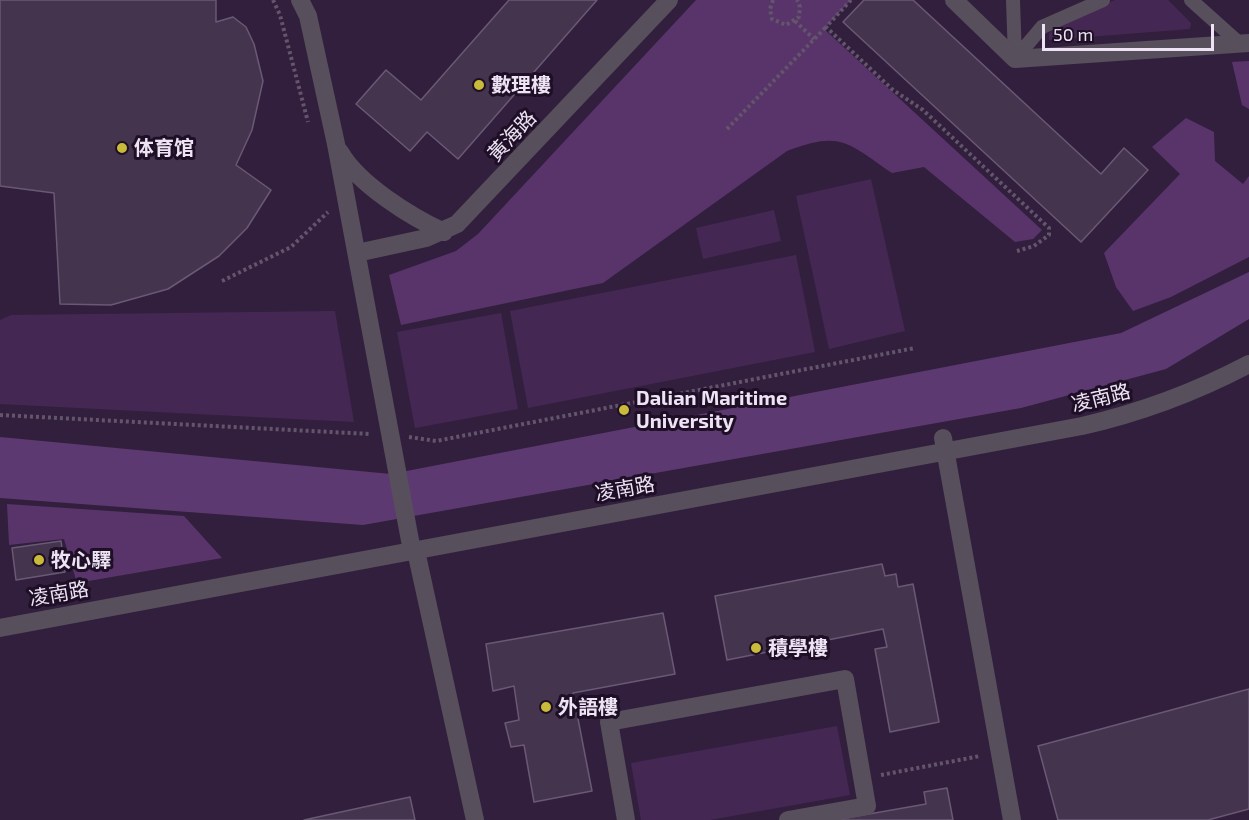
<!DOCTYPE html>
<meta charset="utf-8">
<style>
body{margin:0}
#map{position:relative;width:1249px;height:820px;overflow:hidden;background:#271830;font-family:"Exo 2",sans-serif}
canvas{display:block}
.scale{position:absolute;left:1042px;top:24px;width:172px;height:27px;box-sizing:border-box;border:3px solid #ede3f4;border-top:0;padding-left:8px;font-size:18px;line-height:21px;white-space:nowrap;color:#ede3f4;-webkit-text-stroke:4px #1e0f26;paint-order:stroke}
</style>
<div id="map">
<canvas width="1249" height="820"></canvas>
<div class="scale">50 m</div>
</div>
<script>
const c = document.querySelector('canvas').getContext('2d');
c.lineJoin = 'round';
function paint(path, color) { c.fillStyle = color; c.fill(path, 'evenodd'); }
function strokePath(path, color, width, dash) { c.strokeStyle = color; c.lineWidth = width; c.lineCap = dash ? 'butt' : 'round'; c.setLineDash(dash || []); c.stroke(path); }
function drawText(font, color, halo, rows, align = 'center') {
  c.font = font + ' "Exo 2","Noto Sans SC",sans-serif'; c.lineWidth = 6; c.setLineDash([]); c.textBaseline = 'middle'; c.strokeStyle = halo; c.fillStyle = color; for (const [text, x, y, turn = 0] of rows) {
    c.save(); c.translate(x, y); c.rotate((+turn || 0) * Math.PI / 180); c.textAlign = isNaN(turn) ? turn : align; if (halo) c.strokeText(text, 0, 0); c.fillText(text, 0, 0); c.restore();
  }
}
paint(new Path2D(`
 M 0,0 L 1249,0 L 1249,820 L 0,820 Z`), '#321f3d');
paint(new Path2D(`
 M 1115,0 L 1168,0 L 1191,23 L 1190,29 L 1049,40 L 1049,34 L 1055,26 Z
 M 871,179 L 905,331 L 829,349 L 796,196 Z
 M 774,210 L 781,241 L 703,259 L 696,228 Z
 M 796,255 L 815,352 L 528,408 L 510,311 Z
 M 335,311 L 354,422 L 0,404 L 0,320 L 11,315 Z
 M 501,313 L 518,409 L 415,428 L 397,332 Z
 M 837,726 L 850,795 L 710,820 L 641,820 L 631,763 Z`), '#442853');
paint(new Path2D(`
 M 696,0 L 851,0 L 824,29 L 1042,230 L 1033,239 L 1015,242 L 924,167 L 892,173 C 848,143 841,130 787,151 L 603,283 L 401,325 L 389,275 L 456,251 L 478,234 Z
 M 1249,61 L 1249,109 L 1242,105 L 1232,62 Z
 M 1186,118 L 1214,132 L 1215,161 L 1243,184 L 1249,176 L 1249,257 L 1171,297 L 1133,311 L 1116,287 L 1104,253 L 1180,174 L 1152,147 Z
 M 7,504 L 184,516 L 222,558 L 77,583 L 64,539 L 9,545 Z`), '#58346b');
paint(new Path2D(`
 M 1249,272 L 1249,319 L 1166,369 L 1021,408 L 363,525 L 0,498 L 0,437 L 391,474 L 1121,333 Z`), '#5d3971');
const building = new Path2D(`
 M 0,0 L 216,0 L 216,22 L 233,17 L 246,27 L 254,44 L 263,81 L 252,130 L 236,165 L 271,190 L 247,228 L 219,256 L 168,289 L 111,305 L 60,304 L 54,193 L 0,186 Z
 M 509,0 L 597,0 L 458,159 L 427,132 L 410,151 L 356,104 L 386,70 L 421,100 Z
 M 864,0 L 913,0 L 1101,174 L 1124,148 L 1148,170 L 1081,242 L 843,22 Z
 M 61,541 L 65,572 L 16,580 L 12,548 Z
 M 882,564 L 885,576 L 896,574 L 898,587 L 913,584 L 939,722 L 890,732 L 875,649 L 887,647 L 883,629 L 727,660 L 715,596 Z
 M 663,613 L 675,674 L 573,693 L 592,791 L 534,802 L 524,745 L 511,747 L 505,723 L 519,720 L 514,686 L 493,691 L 486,644 Z
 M 1249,689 L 1249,809 L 1208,820 L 1058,820 L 1038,746 Z
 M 947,788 L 953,820 L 835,820 L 926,804 L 924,792 Z
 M 410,797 L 415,820 L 304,820 Z`);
paint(building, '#44344e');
strokePath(building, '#6a5975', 1.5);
strokePath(new Path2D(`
 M 273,0 L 280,15 L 308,122
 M 773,0 L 770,9 L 772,19 L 786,25 L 799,17 L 800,7 L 797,0
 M 851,0 L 826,27 L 893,90 L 923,110 L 1049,228 L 1049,235 L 1034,246 L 1017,251
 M 795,21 L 814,39
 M 727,129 L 826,27
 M 222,281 L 291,247 L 328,212
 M 0,415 L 370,434
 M 409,437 L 436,441 L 915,348
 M 881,775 L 980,756`), '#63556b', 4, [3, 3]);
strokePath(new Path2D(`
 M 1013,0 L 1015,59
 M 1191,0 L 1239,43
 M 1015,59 L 1042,27 L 1103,0`), '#574f5b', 14);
strokePath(new Path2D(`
 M 626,820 L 609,722 L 845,679 L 867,806 L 788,820`), '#574f5b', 18);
strokePath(new Path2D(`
 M 300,0 L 308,16 L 336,144 L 412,551
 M 954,0 L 1015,59 L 1249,43
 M 340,152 C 358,184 411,217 444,232
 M 357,253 L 426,238 L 457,224 L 669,0
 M 943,438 L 1012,820
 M 416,551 L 475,820
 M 0,628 L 1082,426 C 1143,412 1194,393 1249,364`), '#574f5b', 18);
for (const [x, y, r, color] of [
 [479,85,6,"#c9ba3a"],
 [122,148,6,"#c9ba3a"],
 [624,410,6,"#c9ba3a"],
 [39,560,6,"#c9ba3a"],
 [756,648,6,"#c9ba3a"],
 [546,707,6,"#c9ba3a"]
]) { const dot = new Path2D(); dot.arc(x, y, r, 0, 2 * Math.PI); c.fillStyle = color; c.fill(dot); strokePath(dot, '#1e0f26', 2); }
drawText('bold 20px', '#ede3f4', '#1e0f26', [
 ["數理樓",491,85],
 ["体育馆",134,148],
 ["Dalian Maritime",636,398],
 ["University",636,421],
 ["牧心驛",51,560],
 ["積學樓",768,648],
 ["外語樓",558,707]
], 'left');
drawText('20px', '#ede3f4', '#1e0f26', [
 ["黃海路",512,136,-47],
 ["凌南路",1101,398,-14],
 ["凌南路",625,489,-10],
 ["凌南路",59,594,-10]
]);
</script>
